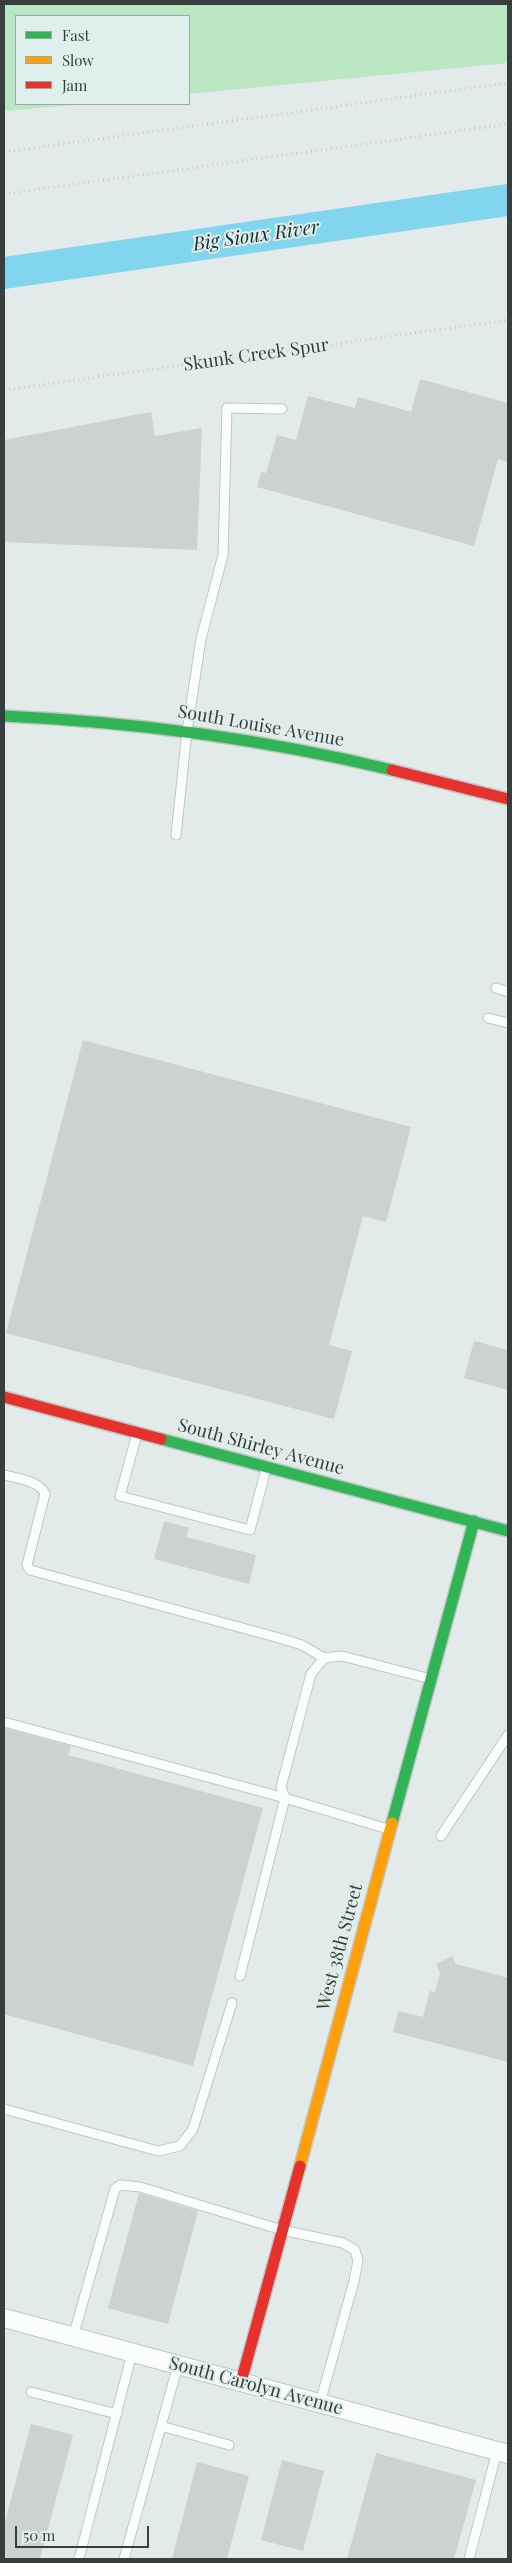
<!DOCTYPE html>
<style>
body{margin:0}
#map{position:relative;width:512px;height:2563px;overflow:hidden;background:#e2ebe9;font-family:"Playfair Display",serif}
canvas{display:block}
.frame{position:absolute;inset:0;border:5px solid #383e3d;pointer-events:none}
.legend{position:absolute;left:15px;top:15px;width:175px;height:90px;box-sizing:border-box;background:#deefec;border:1px solid #9ca8a6;margin:0;padding:6px 9px;list-style:none;font-size:15px;color:#383e3d}
.legend li{display:flex;align-items:center;gap:10px;height:25px}
.legend b{width:25px;border:1px solid #9ca8a6}
.scale{position:absolute;left:15px;top:2526px;width:134px;height:22px;box-sizing:border-box;border:2px solid #383e3d;border-top:0;padding-left:6px;font-size:15px;line-height:18px;white-space:nowrap;color:#383e3d;-webkit-text-stroke:4px #deefec;paint-order:stroke}
</style>
<div id="map">
<canvas width="512" height="2563"></canvas>
<div class="frame"></div>
<ul class="legend">
<li><b style="height:6px;background:#30b455"></b>Fast</li>
<li><b style="height:6px;background:#ff9f0a"></b>Slow</li>
<li><b style="height:6px;background:#e5322d"></b>Jam</li>
</ul>
<div class="scale">50 m</div>
</div>
<script>
const c = document.querySelector('canvas').getContext('2d');
c.lineJoin = 'round';
function paint(path, color) { c.fillStyle = color; c.fill(path, 'evenodd'); }
function strokePath(path, color, width, dash) { c.strokeStyle = color; c.lineWidth = width; c.lineCap = dash ? 'butt' : 'round'; c.setLineDash(dash || []); c.stroke(path); }
function drawText(font, color, halo, rows, align = 'center') {
  c.font = font + ' "Playfair Display",serif'; c.lineWidth = 4; c.setLineDash([]); c.textBaseline = 'middle'; c.strokeStyle = halo; c.fillStyle = color; for (const [text, x, y, turn = 0] of rows) {
    c.save(); c.translate(x, y); c.rotate((+turn || 0) * Math.PI / 180); c.textAlign = isNaN(turn) ? turn : align; if (halo) c.strokeText(text, 0, 0); c.fillText(text, 0, 0); c.restore();
  }
}
paint(new Path2D(`
 M 4,4 L 508,4 L 508,63 L 189,94 L 189,16 L 16,16 L 16,104 L 83,104 L 4,111 Z`), '#bae7c2');
strokePath(new Path2D(`
 M 4,273 L 508,200`), '#81d5ef', 32);
paint(new Path2D(`
 M 420,379 L 508,403 L 508,462 L 498,459 L 474,546 L 257,487 L 261,472 L 266,473 L 277,435 L 296,440 L 308,396 L 355,408 L 358,397 L 411,412 Z
 M 151,412 L 155,436 L 202,428 L 197,550 L 4,542 L 4,440 Z
 M 83,1040 L 411,1127 L 386,1222 L 363,1216 L 329,1345 L 352,1351 L 334,1419 L 6,1333 Z
 M 474,1341 L 508,1350 L 508,1390 L 464,1378 Z
 M 164,1521 L 189,1528 L 186,1537 L 256,1555 L 249,1584 L 154,1559 Z
 M 4,1728 L 71,1746 L 68,1755 L 263,1808 L 193,2066 L 4,2014 Z
 M 452,1956 L 456,1964 L 508,1978 L 508,2062 L 393,2032 L 398,2011 L 423,2017 L 430,1991 L 435,1992 L 440,1973 L 436,1964 Z
 M 139,2193 L 198,2211 L 168,2324 L 108,2308 Z
 M 31,2424 L 73,2435 L 40,2559 L 4,2559 L 4,2525 Z
 M 376,2453 L 476,2480 L 454,2559 L 347,2559 Z
 M 282,2460 L 324,2471 L 303,2551 L 261,2540 Z
 M 197,2462 L 249,2476 L 227,2559 L 172,2559 Z`), '#cbd2d1');
const lane = new Path2D(`
 M 176,835 L 187,731 L 201,639 L 223,555 L 227,408 L 282,409
 M 496,988 L 508,992
 M 488,1018 L 508,1023
 M 137,1434 L 120,1496 L 250,1530 L 266,1469
 M 4,1475 C 16,1478 40,1481 45,1494 L 27,1565 L 30,1570 L 279,1638 L 302,1645 L 324,1658
 M 4,1722 L 285,1798 L 240,1976
 M 388,1829 L 285,1798 L 281,1787 L 311,1674 L 324,1658 L 342,1656 L 431,1679
 M 441,1836 L 508,1735
 M 4,2109 L 158,2151 L 180,2146 L 193,2129 L 232,2003
 M 73,2337 L 115,2189 L 120,2185 L 140,2187 L 282,2230 L 343,2243 L 355,2250 L 358,2261 L 354,2281 L 320,2403
 M 31,2392 L 117,2414
 M 161,2426 L 229,2445
 M 79,2559 L 132,2353
 M 124,2559 L 178,2365
 M 469,2559 L 497,2451`);
const street = new Path2D(`
 M 4,2318 L 508,2454`);
const fast = new Path2D(`
 M 4,716 C 135,722 264,739 392,770
 M 161,1439 L 508,1531
 M 392,1823 L 474,1521`);
const slow = new Path2D(`
 M 300,2166 L 392,1823`);
const jam = new Path2D(`
 M 392,770 L 508,799
 M 4,1397 L 161,1439
 M 241,2382 L 300,2166`);
strokePath(lane, '#bfc7c5', 11);
strokePath(street, '#bfc7c5', 20);
strokePath(fast, '#bfc7c5', 14);
strokePath(slow, '#bfc7c5', 14);
strokePath(jam, '#bfc7c5', 14);
strokePath(new Path2D(`
 M 4,152 L 508,83
 M 4,194 L 508,124
 M 4,390 L 508,320`), '#c7c9c9', 3, [1, 4]);
strokePath(lane, '#fbfcfc', 9);
strokePath(street, '#fbfcfc', 18);
strokePath(fast, '#30b455', 11);
strokePath(slow, '#ff9f0a', 11);
strokePath(jam, '#e5322d', 11);
drawText('18px', '#383e3d', '#deefec', [
 ["Skunk Creek Spur",256,355,-8],
 ["South Louise Avenue",261,726,10],
 ["South Shirley Avenue",261,1447,15],
 ["West 38th Street",340,1947,-75],
 ["South Carolyn Avenue",256,2386,15]
]);
drawText('italic 19px', '#182c34', '#deefec', [
 ["Big Sioux River",256,236,-8]
]);
</script>
